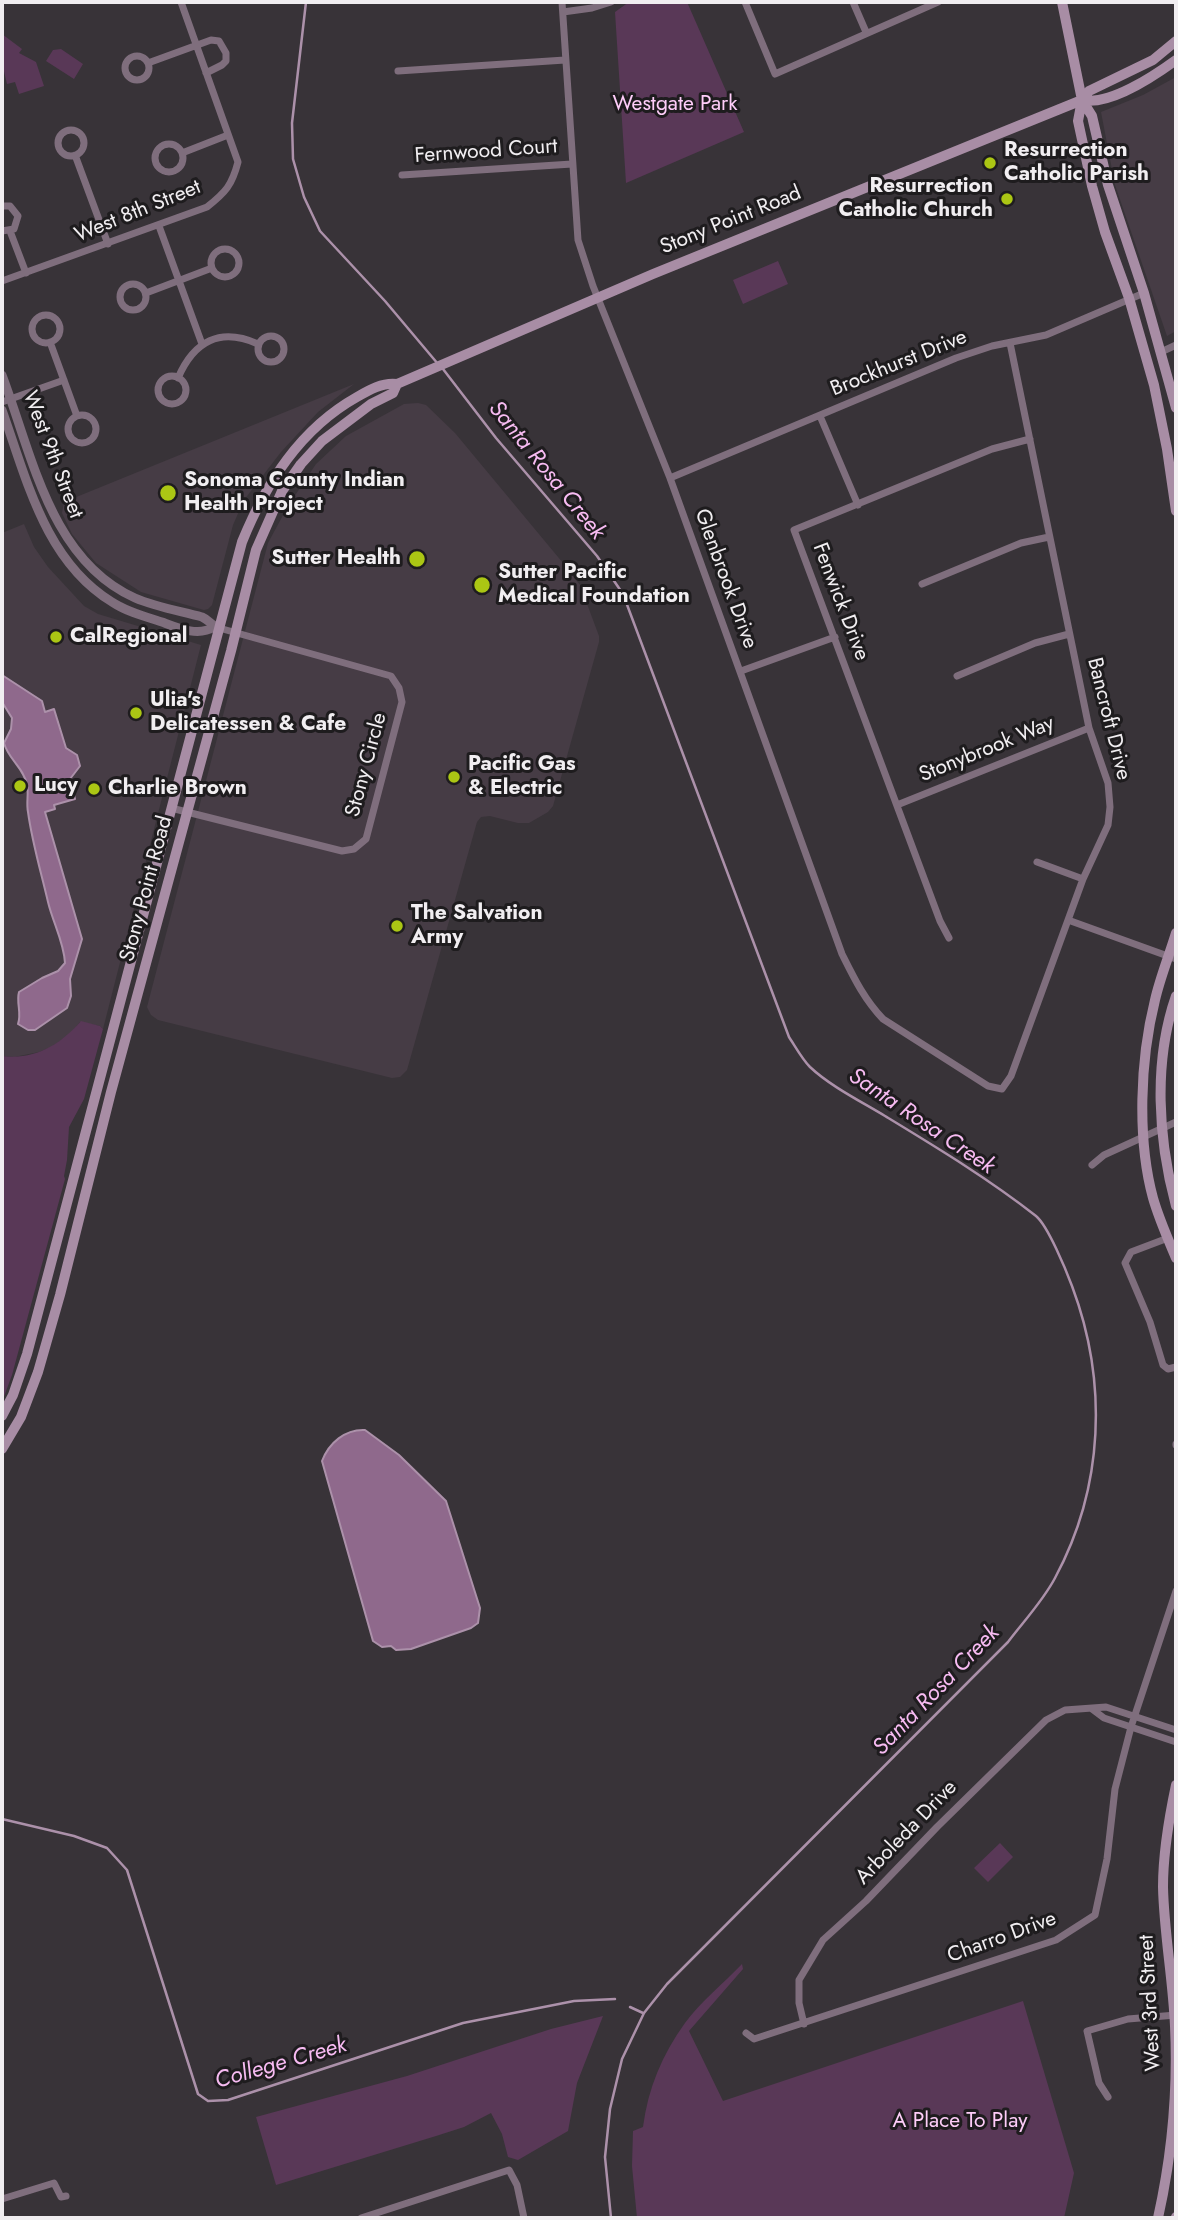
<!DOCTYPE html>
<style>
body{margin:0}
#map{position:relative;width:1178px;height:2220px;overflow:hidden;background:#383338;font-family:Jost,sans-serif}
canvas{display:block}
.frame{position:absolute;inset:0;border:4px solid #f1eef1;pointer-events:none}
</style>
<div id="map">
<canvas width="1178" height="2220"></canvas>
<div class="frame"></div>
</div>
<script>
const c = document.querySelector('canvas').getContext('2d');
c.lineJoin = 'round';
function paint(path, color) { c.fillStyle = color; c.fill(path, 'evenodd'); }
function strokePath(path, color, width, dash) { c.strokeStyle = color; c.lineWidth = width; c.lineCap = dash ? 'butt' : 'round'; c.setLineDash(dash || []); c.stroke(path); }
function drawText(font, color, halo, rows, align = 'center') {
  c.font = font + ' Jost,sans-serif'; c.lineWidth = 6; c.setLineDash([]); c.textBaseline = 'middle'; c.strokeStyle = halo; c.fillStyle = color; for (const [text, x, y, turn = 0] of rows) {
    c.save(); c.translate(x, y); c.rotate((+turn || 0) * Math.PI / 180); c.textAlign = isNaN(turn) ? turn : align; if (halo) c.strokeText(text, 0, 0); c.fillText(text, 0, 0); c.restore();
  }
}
paint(new Path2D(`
 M 1176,77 L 1176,331 L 1167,336 L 1115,185 L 1101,112 L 1143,95 Z
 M 354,384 L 318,412 L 281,452 L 244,500 L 233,525 L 212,605 L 208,609 L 204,610 L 141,592 L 96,563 L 72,534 L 62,513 L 64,502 Z
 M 418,403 L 426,405 L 455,433 L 563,563 L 580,585 L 599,636 L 599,642 L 553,806 L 548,812 L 529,823 L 518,823 L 490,816 L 481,817 L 477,822 L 407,1070 L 400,1077 L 392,1078 L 158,1020 L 151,1015 L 147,1007 L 268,543 L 288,506 L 316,464 L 346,436 L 404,404 Z
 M 24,524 L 34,547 L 48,567 L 84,606 L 98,614 L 201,645 L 103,1029 L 100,1026 L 80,1022 L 71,1033 L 52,1047 L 39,1052 L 14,1057 L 2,1056 L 2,533 Z`), '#463c45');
paint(new Path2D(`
 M 629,2 L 687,2 L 744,132 L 626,183 L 615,12 Z
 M 2,34 L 22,49 L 19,53 L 36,62 L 44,86 L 19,94 L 15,82 L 7,84 L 2,63 Z
 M 61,49 L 83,64 L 74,79 L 46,61 L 53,50 Z
 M 778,261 L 788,284 L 743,304 L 733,280 Z
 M 81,1021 L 100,1026 L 103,1029 L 84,1099 L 69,1127 L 67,1160 L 64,1176 L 65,1179 L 12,1375 L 2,1402 L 2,1056 C 35,1060 60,1045 81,1021 Z
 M 1000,1843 L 1013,1857 L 988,1882 L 974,1868 Z
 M 742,1964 L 743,1969 L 689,2031 L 723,2101 L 1023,2001 L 1074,2173 L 1064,2218 L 637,2218 L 632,2166 L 633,2131 L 643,2127 C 648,2088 662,2055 685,2023 C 701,2001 724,1983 742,1964 Z
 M 603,2016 L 577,2083 L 568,2131 L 518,2160 L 508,2157 L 502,2134 L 491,2113 L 464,2127 L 436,2136 L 276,2185 L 256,2117 L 407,2076 L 551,2029 Z`), '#593857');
const water = new Path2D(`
 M 2,675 L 42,701 L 45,712 L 54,709 L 66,748 L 77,755 L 80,766 L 70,779 L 75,799 L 54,805 L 55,809 L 45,812 L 82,939 L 70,979 L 71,996 L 67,1008 L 35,1030 L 28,1030 L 18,1024 C 22,1013 16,1003 19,992 L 42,978 L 58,971 L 65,963 C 64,942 53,923 48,902 C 41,872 32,842 28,812 C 26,803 29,793 27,785 C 24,768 8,759 4,743 L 11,729 L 12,718 L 2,702 Z
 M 365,1430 L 399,1455 L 446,1501 L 480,1608 L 478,1623 L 471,1628 L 411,1649 L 396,1650 L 391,1646 L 382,1647 L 373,1641 L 322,1461 C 329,1443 345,1429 365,1430 Z`);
paint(water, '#8f698c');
strokePath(water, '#ac91aa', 2);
strokePath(new Path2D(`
 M 306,2 L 292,123 L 293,159 L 304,197 L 320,231 L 385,301 L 438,364
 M 443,369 L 496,438 L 597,556 L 623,594 L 789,1037 C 795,1046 802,1059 810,1067 C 830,1086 862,1102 885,1116 C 936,1147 989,1179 1036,1216 C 1048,1226 1066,1270 1072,1286 C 1108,1382 1104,1487 1055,1578 C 1043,1601 1023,1622 1008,1642 L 667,1984 L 644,2013 L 622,2059 L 610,2109 L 605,2157 L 611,2218
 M 2,1819 L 74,1836 L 107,1848 L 127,1870 L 198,2094 L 208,2101 L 228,2100 L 463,2023 L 574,2001 L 615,1999
 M 630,2007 L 643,2013`), '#ac91aa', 2.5);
strokePath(new Path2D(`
 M 562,2 L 578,240 L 593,286 L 670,478 L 842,954 C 854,978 864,999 883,1019 L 988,1086 L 1002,1089 L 1011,1076 L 1083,879 L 1108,825 L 1110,807 L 1108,783 L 1089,728 L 1079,679 L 1010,343
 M 745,2 L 775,74 L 938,2
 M 853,2 L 866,32
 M 563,12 L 592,8 L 611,2
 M125 68a12 12 0 1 1 24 0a12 12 0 1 1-24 0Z
 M 148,63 L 211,40 L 219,41 L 226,53 L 226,61 L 222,65 L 206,73
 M 398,71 L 565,60
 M58 143a13 13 0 1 1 26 0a13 13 0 1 1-26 0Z
 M155 158a14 14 0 1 1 28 0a14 14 0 1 1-28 0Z
 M 182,153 L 228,135
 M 75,155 L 108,244
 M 402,175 L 572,164
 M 2,206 L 10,206 L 18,216 L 14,229 L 2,231
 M 159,226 L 202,344
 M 10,231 L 26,273
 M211 263a14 14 0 1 1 28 0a14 14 0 1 1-28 0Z
 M 2,281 L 207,207 C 226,192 232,185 238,162 L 181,2
 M120 297a13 13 0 1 1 26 0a13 13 0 1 1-26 0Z
 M 146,293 L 212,268
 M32 329a14 14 0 1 1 28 0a14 14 0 1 1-28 0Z
 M258 349a13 13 0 1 1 26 0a13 13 0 1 1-26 0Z
 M 50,342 L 77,416
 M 1161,352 L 1176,345
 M158 390a14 14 0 1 1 28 0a14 14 0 1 1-28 0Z
 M 178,378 C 194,341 220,327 258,344
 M 2,402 L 64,380
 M68 429a14 14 0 1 1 28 0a14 14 0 1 1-28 0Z
 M 820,416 L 858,505
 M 670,478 L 956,358 L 992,346 L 1046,335 L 1144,293
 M 922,584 L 1021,543 L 1049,537
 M 741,671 L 835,637
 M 957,676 L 1035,643 L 1069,634
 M 897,805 L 1089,728
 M 171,808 L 342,851 L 354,849 L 366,839 L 402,702 L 399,688 L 391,676 L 219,628
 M 1037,862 L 1083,879
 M 1068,920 L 1176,959
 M 949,938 L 940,921 L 794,530 L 992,449 L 1030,439
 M 1092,1165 L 1104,1155 L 1176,1122
 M 1168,1238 L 1131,1252 L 1125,1263 L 1150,1322 L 1163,1365 L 1168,1369 L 1176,1367
 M 1176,1444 L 1176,1445
 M 1092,1709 L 1104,1718 L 1176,1742
 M 804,2024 L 799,2003 L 799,1980 L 823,1940 L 866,1901 L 937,1827 L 1046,1720 L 1065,1710 L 1106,1707 L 1176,1730
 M 746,2033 L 754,2039 L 1056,1940 L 1095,1915 L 1107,1859 L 1115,1789 L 1131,1727 L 1176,1591
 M 1108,2097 L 1099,2083 L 1087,2031 L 1128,2019 L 1176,2015
 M 2,2199 L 54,2183 L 61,2197 L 66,2196
 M 361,2218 L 509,2170 L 517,2185 L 524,2218`), '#7f6e7d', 7);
strokePath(new Path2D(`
 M 2,375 C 32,454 50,560 135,598 C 156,607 180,611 202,617 C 209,620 212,626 219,628
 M 2,410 C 27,480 45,561 112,602 C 127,612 146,617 162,622 C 178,628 198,637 214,627`), '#7f6e7d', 9);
strokePath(new Path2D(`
 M 1062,2 L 1082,100 L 1078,121 L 1092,186 L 1105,232 L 1129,298 L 1154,385 L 1167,449 L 1176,511
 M 1082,100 L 1092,116 L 1108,185 L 1144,293 L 1176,408
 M 1082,100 C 1109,106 1154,76 1176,60
 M 397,384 L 653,274 L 1082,100 L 1089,91 L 1153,60 L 1176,41
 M 1176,933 C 1169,956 1160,978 1155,1000 C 1140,1060 1137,1139 1153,1198 C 1159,1219 1168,1239 1176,1258
 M 1176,996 C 1153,1062 1158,1139 1176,1206
 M 2,1416 L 13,1395 L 27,1354 L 242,542 C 266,483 300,429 357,397 C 369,390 383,382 397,384 L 393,393 L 371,404 L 322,441 L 301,464 L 282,491 L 256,550 L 231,651 L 111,1092 L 60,1295 L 38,1372 L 21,1417 L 2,1449
 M 1158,2218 C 1172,2155 1178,2090 1175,2026 C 1173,1979 1164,1933 1163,1887 C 1163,1853 1169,1818 1176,1785
 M 1176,2218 L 1176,2217`), '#a88da5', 10);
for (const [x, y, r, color] of [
 [990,163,7,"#abc614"],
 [1007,199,7,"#abc614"],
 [168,493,9,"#abc614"],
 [417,559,9,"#abc614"],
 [482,585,9,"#abc614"],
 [56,637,7,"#abc614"],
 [136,713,7,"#abc614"],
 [454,777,7,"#abc614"],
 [20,786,7,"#abc614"],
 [94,789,7,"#abc614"],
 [397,926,7,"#abc614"]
]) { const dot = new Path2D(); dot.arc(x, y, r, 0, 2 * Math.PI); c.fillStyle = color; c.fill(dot); strokePath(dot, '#1e1c1e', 2.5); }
drawText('21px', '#fecdf9', '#1e1c1e', [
 ["Westgate Park",675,105],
 ["A Place To Play",960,2122]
]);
drawText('bold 21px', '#f1eef1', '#1e1c1e', [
 ["Resurrection",1004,151],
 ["Catholic Parish",1004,175],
 ["Resurrection",993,187,"right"],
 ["Catholic Church",993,211,"right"],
 ["Sonoma County Indian",184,481],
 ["Health Project",184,505],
 ["Sutter Health",401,559,"right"],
 ["Sutter Pacific",498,573],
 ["Medical Foundation",498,597],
 ["CalRegional",70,637],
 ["Ulia's",150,701],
 ["Delicatessen & Cafe",150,725],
 ["Pacific Gas",468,765],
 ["& Electric",468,789],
 ["Lucy",34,786],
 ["Charlie Brown",108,789],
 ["The Salvation",411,914],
 ["Army",411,938]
], 'left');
drawText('21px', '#f1eef1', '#1e1c1e', [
 ["Fernwood Court",486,152,-4],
 ["West 8th Street",138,212,-22],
 ["Stony Point Road",731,221,-22],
 ["Brockhurst Drive",899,364,-22],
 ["West 9th Street",52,455,69],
 ["Glenbrook Drive",725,579,70],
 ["Fenwick Drive",840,602,69],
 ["Bancroft Drive",1108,719,76],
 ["Stonybrook Way",987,750,-22],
 ["Stony Circle",367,765,-75],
 ["Stony Point Road",147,889,-75],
 ["Arboleda Drive",907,1833,-46],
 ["Charro Drive",1002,1938,-20],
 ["West 3rd Street",1151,2003,-93]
]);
drawText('italic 23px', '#f7bbf2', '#1e1c1e', [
 ["Santa Rosa Creek",546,471,51],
 ["Santa Rosa Creek",921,1122,34],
 ["Santa Rosa Creek",937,1691,-46],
 ["College Creek",281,2064,-16]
]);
</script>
